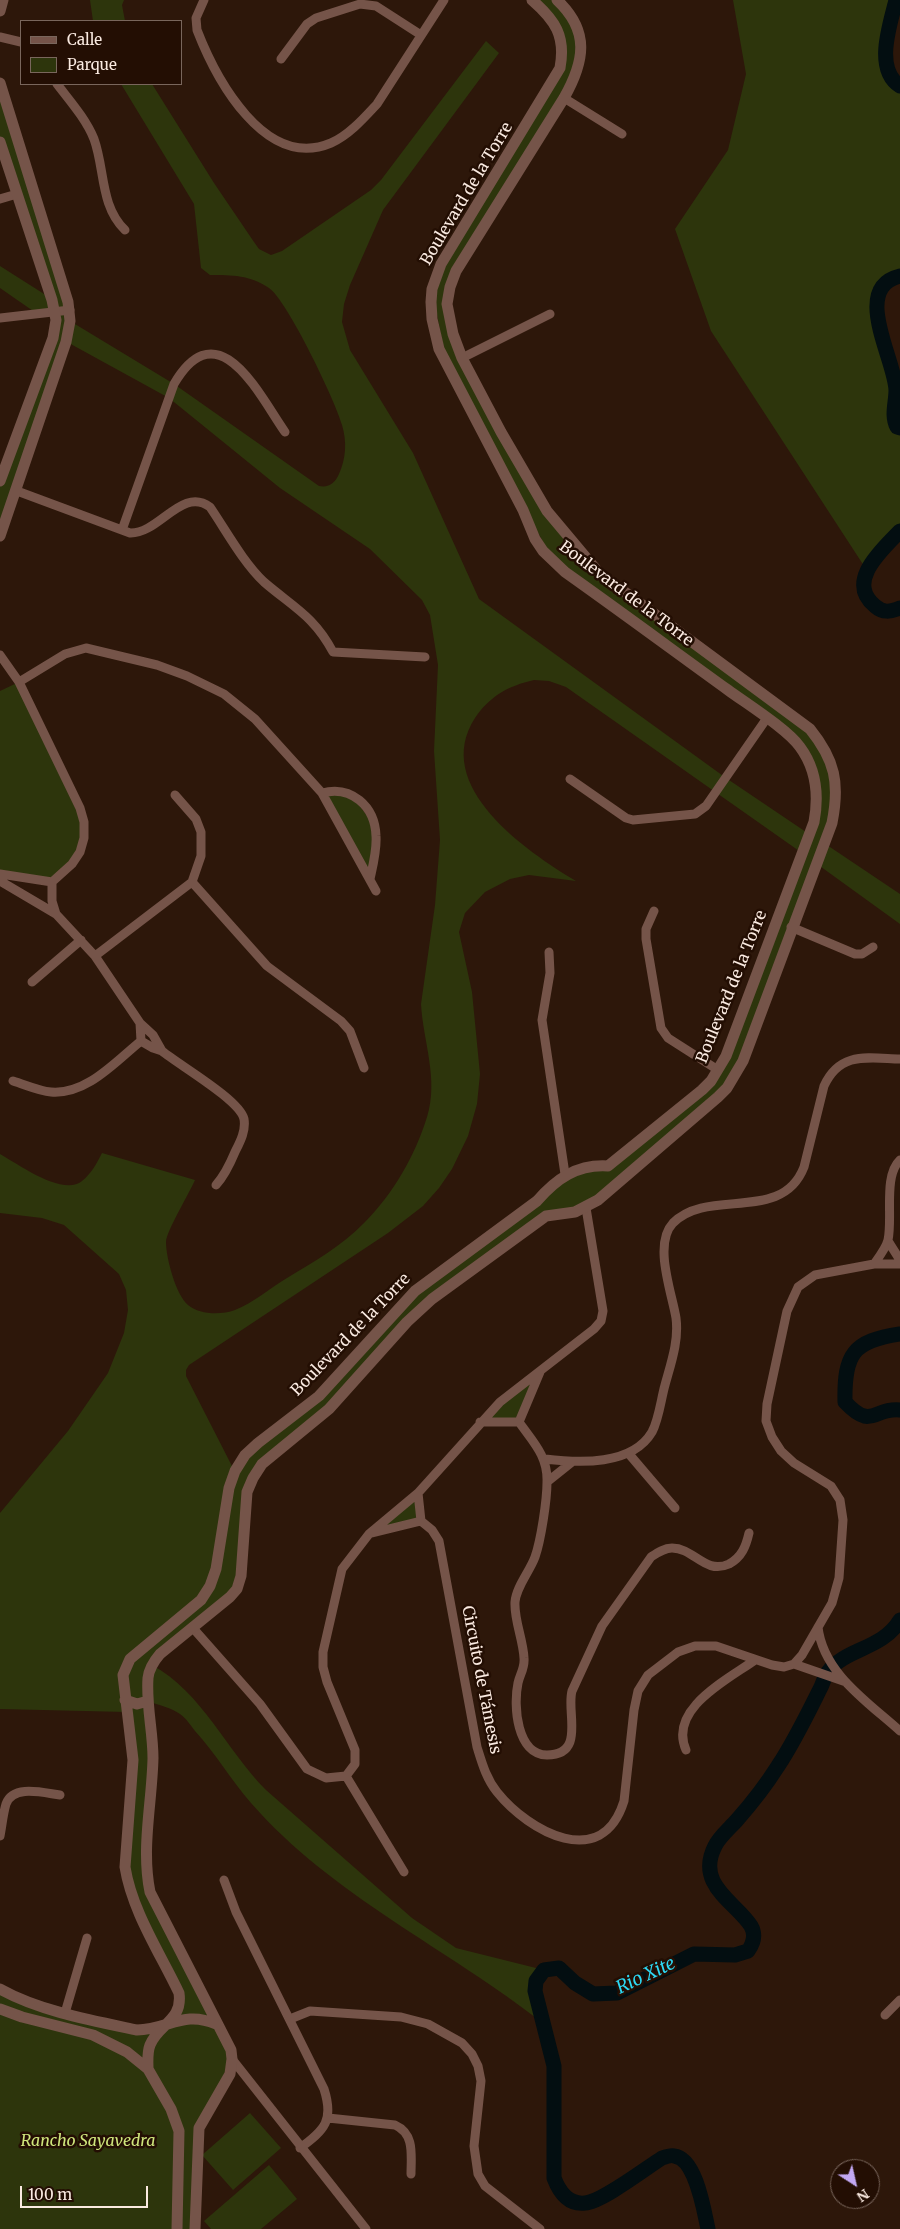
<!DOCTYPE html>
<meta charset="utf-8">
<style>
body{margin:0}
#map{position:relative;width:900px;height:2229px;overflow:hidden;background:#2d170a;font-family:Merriweather,serif}
canvas{display:block}
.legend{position:absolute;left:20px;top:20px;width:162px;height:65px;box-sizing:border-box;background:#230e03;border:1px solid #79665c;margin:0;padding:6px 9px;list-style:none;font-size:15px;color:#faeae1}
.legend li{display:flex;align-items:center;gap:10px;height:25px}
.legend b{width:25px;border:1px solid #79665c}
.north{position:absolute;left:830px;top:2159px;width:50px;height:50px;box-sizing:border-box;background:#230e03;border:1px solid #79665c;border-radius:50%;rotate:145deg;font-size:14px;font-weight:700;line-height:20px;text-align:center;color:#faeae1}
.north::after{content:'';display:block;margin:auto;width:18px;height:22px;background:#c2a8f3;clip-path:polygon(50% 0,100% 100%,50% 72%,0 100%)}
.scale{position:absolute;left:20px;top:2186px;width:128px;height:22px;box-sizing:border-box;border:2px solid #faeae1;border-top:0;padding-left:6px;font-size:15px;line-height:18px;white-space:nowrap;color:#faeae1;-webkit-text-stroke:4px #230e03;paint-order:stroke}
</style>
<div id="map">
<canvas width="900" height="2229"></canvas>
<ul class="legend">
<li><b style="height:6px;background:#755449"></b>Calle</li>
<li><b style="height:14px;background:#2d350c"></b>Parque</li>
</ul>
<div class="north">N</div>
<div class="scale">100 m</div>
</div>
<script>
const c = document.querySelector('canvas').getContext('2d');
c.lineJoin = 'round';
function paint(path, color) { c.fillStyle = color; c.fill(path, 'evenodd'); }
function strokePath(path, color, width, dash) { c.strokeStyle = color; c.lineWidth = width; c.lineCap = dash ? 'butt' : 'round'; c.setLineDash(dash || []); c.stroke(path); }
function drawText(font, color, halo, rows, align = 'center') {
  c.font = font + ' Merriweather,serif'; c.lineWidth = 5; c.setLineDash([]); c.textBaseline = 'middle'; c.strokeStyle = halo; c.fillStyle = color; for (const [text, x, y, turn = 0] of rows) {
    c.save(); c.translate(x, y); c.rotate((+turn || 0) * Math.PI / 180); c.textAlign = isNaN(turn) ? turn : align; if (halo) c.strokeText(text, 0, 0); c.fillText(text, 0, 0); c.restore();
  }
}
paint(new Path2D(`
 M 90,0 L 124,0 L 122,5 L 125,21 L 93,21 Z
 M 532,0 L 557,0 L 573,19 L 579,67 L 456,271 L 448,317 L 529,484 L 599,573 L 810,729 L 836,784 L 824,843 L 900,894 L 900,924 L 817,864 L 735,1076 L 598,1200 L 545,1216 L 432,1299 L 329,1409 L 253,1478 L 237,1589 L 152,1665 C 202,1692 227,1751 266,1790 L 412,1918 L 456,1948 L 544,1970 C 530,1990 538,2002 544,2024 C 449,1949 332,1896 251,1803 C 231,1780 216,1754 195,1731 C 191,1726 186,1718 180,1714 C 172,1708 158,1705 148,1701 L 153,1755 L 145,1869 L 231,2059 L 199,2128 L 195,2229 L 0,2229 L 0,1989 L 137,2030 L 168,2024 L 181,2003 L 127,1882 L 133,1760 L 127,1712 L 0,1709 L 0,1513 L 68,1431 L 108,1373 L 124,1333 L 128,1310 L 126,1290 L 119,1274 L 64,1225 L 42,1218 L 0,1213 L 0,1154 C 18,1164 63,1197 82,1181 C 91,1174 97,1163 102,1153 L 195,1180 C 190,1192 166,1232 166,1242 C 166,1258 176,1295 188,1305 C 200,1315 221,1315 235,1310 C 253,1303 270,1288 287,1278 C 313,1262 342,1246 364,1223 C 393,1194 415,1156 427,1117 C 439,1079 423,1041 421,1004 L 435,905 L 440,840 L 434,751 L 438,665 L 430,615 L 422,600 L 370,549 L 280,488 L 169,398 L 67,342 L 0,536 L 0,481 L 53,338 L 55,311 L 36,313 L 0,288 L 0,266 L 52,299 L 0,142 L 0,83 L 70,321 L 174,384 L 319,486 C 329,488 335,483 339,474 C 346,458 347,442 342,425 C 336,402 287,300 269,288 C 250,275 232,275 210,275 L 201,268 L 194,204 L 121,84 L 152,84 L 214,183 L 254,242 L 259,249 L 271,255 L 282,251 L 371,190 L 381,180 L 486,41 L 499,53 L 383,210 L 350,285 L 344,304 L 342,322 L 350,350 L 413,453 L 479,599 L 726,778 L 809,834 L 817,807 L 800,746 L 554,562 L 447,365 L 432,289 L 553,82 L 561,40 ZM 534,680 L 549,681 L 566,687 L 802,853 L 711,1081 L 608,1166 L 565,1174 L 403,1302 L 305,1407 L 234,1470 L 186,1376 L 186,1370 L 189,1365 L 388,1233 L 423,1206 L 439,1188 L 452,1169 L 468,1136 L 477,1104 L 480,1074 L 472,992 L 459,932 L 465,913 L 485,892 L 510,879 L 529,875 L 576,881 C 526,851 431,786 475,718 C 490,696 508,686 534,680 Z
 M 733,0 L 896,0 C 890,25 874,69 900,86 L 900,276 C 851,288 894,359 896,390 C 897,403 891,414 897,427 L 900,428 L 900,531 L 866,569 L 711,331 L 675,229 L 728,150 L 746,74 Z
 M 19,682 L 80,808 L 80,852 L 52,882 L 0,874 L 0,691 Z
 M 322,793 L 350,793 L 374,825 L 370,879 Z
 M 541,1371 L 519,1422 L 480,1422 Z
 M 418,1493 L 421,1521 L 370,1534 Z
 M 250,2113 L 281,2148 L 233,2190 L 202,2155 Z
 M 269,2165 L 297,2199 L 261,2229 L 211,2229 L 204,2221 Z`), '#2d350c');
strokePath(new Path2D(`
 M 896,0 C 890,25 874,69 900,86
 M 900,276 C 851,288 895,359 896,390 C 896,403 891,415 897,427 L 900,428
 M 900,531 C 883,549 845,581 875,606 C 883,613 890,612 900,608
 M 900,1334 C 853,1341 844,1354 845,1402 C 872,1431 874,1407 900,1410
 M 708,2229 C 704,2211 696,2158 674,2156 C 671,2155 665,2157 662,2158 C 646,2168 602,2202 585,2203 C 568,2205 559,2191 554,2178 L 554,2066 L 535,1991 L 536,1981 L 544,1970 L 559,1968 L 575,1983 L 593,1994 L 617,1993 L 694,1954 L 735,1955 L 748,1951 C 753,1944 756,1935 751,1926 C 736,1902 695,1885 715,1846 C 719,1837 730,1828 737,1820 C 752,1803 766,1785 778,1766 C 794,1742 807,1715 820,1689 C 823,1684 824,1677 828,1672 C 845,1648 882,1650 900,1620`), '#030e11', 15);
strokePath(new Path2D(`
 M 204,0 L 196,18 L 197,30 C 216,79 265,171 331,143 C 349,135 364,118 377,104 L 444,0
 M 0,37 L 21,42
 M 281,59 L 307,24 L 316,18 L 360,4 L 376,6 L 421,35
 M 57,84 C 70,101 86,119 94,139 C 105,169 100,206 125,230
 M 564,98 L 622,134
 M 0,199 L 17,194
 M 0,318 L 70,310
 M 462,358 L 550,314
 M 17,491 L 130,533 C 159,534 182,486 210,507 C 227,532 243,562 264,582 C 293,607 314,616 333,652 L 425,657
 M 122,530 L 174,384 C 218,309 258,393 285,432
 M 0,655 L 19,682 L 80,808 L 84,822 L 84,838 L 80,852 L 72,864 L 52,882 L 0,874
 M 19,682 L 65,654 L 86,648 L 157,665 L 187,676 L 224,694 L 255,719 L 322,793 L 376,891
 M 570,779 L 626,818 L 633,820 L 695,814 L 706,806 L 767,718
 M 322,793 C 351,785 375,806 376,836 C 377,850 373,865 370,879
 M 0,881 L 56,914
 M 52,882 L 52,901 L 56,914 L 95,956 L 140,1023 L 153,1035 L 162,1051
 M 192,882 L 267,966 L 341,1021 L 350,1031 L 364,1068
 M 654,911 L 646,929 L 646,939 L 661,1028 L 668,1038 L 718,1070
 M 791,927 L 855,954 L 862,954 L 873,947
 M 549,952 L 550,973 L 542,1020 L 565,1174
 M 95,956 L 192,882 L 201,856 L 201,832 L 196,819 L 175,795
 M 32,982 L 81,940
 M 140,1023 L 141,1041 L 153,1048 L 162,1051 C 179,1065 240,1100 244,1119 C 246,1131 240,1142 235,1152 C 230,1164 225,1175 216,1185
 M 13,1081 C 26,1085 39,1091 51,1092 C 87,1095 116,1061 141,1041
 M 888,1241 L 900,1260
 M 874,1264 C 879,1257 886,1248 888,1240 C 893,1218 883,1176 900,1160
 M 480,1422 L 519,1422
 M 519,1422 C 533,1442 548,1456 547,1482 C 547,1500 541,1540 535,1557 C 530,1571 516,1587 515,1602 C 514,1620 523,1639 524,1658 C 525,1668 520,1674 518,1683 C 513,1706 517,1755 547,1755 C 586,1755 566,1712 572,1691 L 602,1626 L 651,1557 C 657,1553 664,1548 672,1548 C 694,1548 705,1575 729,1564 C 742,1557 746,1546 749,1533
 M 519,1422 L 540,1372
 M 629,1454 L 675,1508
 M 545,1459 C 579,1463 632,1466 652,1432 C 659,1419 661,1399 665,1385 C 671,1363 679,1341 676,1318 C 672,1293 653,1244 673,1223 C 709,1187 782,1224 804,1167 L 824,1086 C 840,1051 868,1058 900,1059
 M 547,1482 L 572,1462
 M 418,1493 L 421,1521
 M 421,1521 L 432,1530 L 439,1541 L 477,1747 C 482,1763 486,1778 497,1792 C 529,1832 602,1872 624,1801 L 634,1710 L 638,1691 L 648,1675 L 678,1652 L 695,1646 L 716,1646 L 772,1665 L 784,1667 L 794,1664 L 802,1655 L 832,1603 L 839,1578 L 843,1520 L 840,1500 L 831,1486 L 794,1463 L 781,1451 L 772,1437 L 766,1421 L 767,1404 L 787,1311 L 798,1287 L 815,1275 L 874,1264 L 900,1264
 M 372,1533 L 421,1521
 M 192,1627 L 260,1704 L 307,1769 L 326,1778 L 346,1776 L 355,1764 L 355,1750 L 327,1682 L 323,1667 L 323,1652 L 342,1569 L 369,1534 L 418,1493 L 500,1402 L 594,1329 L 601,1321 L 603,1311 L 586,1208
 M 818,1627 C 823,1673 868,1702 900,1731
 M 794,1664 L 846,1682
 M 686,1750 C 668,1709 727,1680 755,1660
 M 346,1776 L 404,1872
 M 0,1836 C 2,1826 3,1814 6,1804 C 13,1784 44,1793 60,1795
 M 224,1880 L 236,1912 L 324,2089 C 334,2120 325,2130 300,2148
 M 65,2013 L 87,1938
 M 885,2015 L 900,2000
 M 290,2019 L 310,2011 L 401,2017 L 428,2024 L 462,2043 L 472,2054 L 478,2066 L 481,2081 L 474,2146 L 478,2174 L 485,2186 L 540,2229
 M 232,2059 L 366,2229
 M 328,2118 L 395,2125 C 415,2134 411,2155 411,2174`), '#755449', 9);
strokePath(new Path2D(`
 M 0,11 L 3,0
 M 0,83 L 68,302 L 70,321 L 66,342 L 0,536
 M 0,142 L 52,300 L 56,320 L 53,338 L 0,481
 M 125,1700 L 137,1704 L 148,1701
 M 0,1989 C 39,2011 94,2021 137,2030 C 169,2029 184,2010 216,2024
 M 0,2009 L 22,2017 L 93,2035 L 127,2052 L 148,2069 L 171,2109 L 179,2131 L 177,2229
 M 148,2069 C 148,2061 147,2053 150,2045 C 158,2024 183,2021 179,1993 C 160,1953 132,1911 125,1867 L 133,1760 L 123,1675 L 130,1659 L 201,1600 L 210,1586 L 216,1569 L 229,1488 L 235,1471 L 245,1455 L 258,1443 L 319,1396 L 415,1291 L 537,1201 C 556,1179 577,1164 608,1166 L 702,1090 L 711,1081 L 726,1056 L 814,822 C 819,795 817,770 800,747 C 787,729 747,704 728,690 C 674,651 620,611 565,572 L 543,551 L 535,539 L 523,510 L 439,349 L 432,319 L 431,302 L 432,289 L 441,264 L 560,68 C 566,36 555,20 532,0
 M 195,2229 L 199,2128 L 230,2074 L 232,2059 L 231,2050 L 150,1892 C 141,1848 152,1803 153,1758 C 153,1732 146,1705 148,1678 C 149,1668 154,1661 160,1654 L 230,1597 L 237,1589 L 241,1576 L 247,1492 L 253,1478 L 262,1464 L 329,1409 L 407,1322 L 432,1299 L 546,1216 L 575,1212 L 598,1200 L 718,1097 L 727,1088 L 743,1061 L 832,823 C 840,783 835,760 810,729 L 599,573 L 547,511 L 501,432 L 462,358 L 453,334 L 447,304 L 450,287 L 456,271 L 564,98 C 585,61 590,31 557,0`), '#755449', 11);
drawText('16px', '#faeae1', '#230e03', [
 ["Boulevard de la Torre",467,194,-59],
 ["Boulevard de la Torre",626,594,37],
 ["Boulevard de la Torre",732,987,-68],
 ["Boulevard de la Torre",351,1335,-46],
 ["Circuito de Támesis",481,1680,79]
]);
drawText('italic 16px', '#cfe67c', '#230e03', [
 ["Rancho Sayavedra",88,2141]
]);
drawText('italic 18px', '#2dd8f3', '#230e03', [
 ["Rio Xite",646,1976,-25]
]);
</script>
